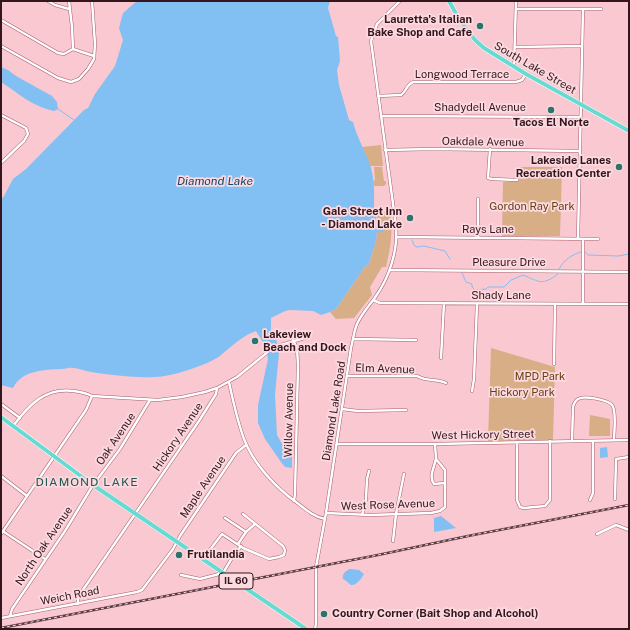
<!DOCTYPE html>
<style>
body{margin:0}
#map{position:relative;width:630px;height:630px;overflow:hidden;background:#f9c8d1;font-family:"Public Sans",sans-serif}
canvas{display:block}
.frame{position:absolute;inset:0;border:2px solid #34161e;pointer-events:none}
</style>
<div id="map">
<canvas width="630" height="630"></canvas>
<div class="frame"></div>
</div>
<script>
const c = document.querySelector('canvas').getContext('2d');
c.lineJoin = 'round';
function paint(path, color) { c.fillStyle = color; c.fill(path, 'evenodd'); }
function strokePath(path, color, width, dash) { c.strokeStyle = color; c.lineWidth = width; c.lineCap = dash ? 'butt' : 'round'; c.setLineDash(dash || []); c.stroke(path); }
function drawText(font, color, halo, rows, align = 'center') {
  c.font = font + ' "Public Sans",sans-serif'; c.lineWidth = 3.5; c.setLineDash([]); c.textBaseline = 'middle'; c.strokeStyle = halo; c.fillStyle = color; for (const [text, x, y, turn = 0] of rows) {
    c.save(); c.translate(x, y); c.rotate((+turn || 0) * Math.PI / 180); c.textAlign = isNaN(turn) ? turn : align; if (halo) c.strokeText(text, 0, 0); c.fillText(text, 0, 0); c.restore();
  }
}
paint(new Path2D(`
 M 381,145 L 383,166 L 370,166 L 362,147 Z
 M 374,167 L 382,167 L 384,181 L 386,181 L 386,184 L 384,186 L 374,186 L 373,181 L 375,180 Z
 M 520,167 L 562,167 L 560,236 L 502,236 L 503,182 L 519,181 Z
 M 374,211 L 390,212 C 393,234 391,245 386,267 L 382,267 L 370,287 L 372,295 L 354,318 L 336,319 L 330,312 L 336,309 L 366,265 L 368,266 L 376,241 L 377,232 L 386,229 L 386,227 L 376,221 L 377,217 Z
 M 491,348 L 555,367 L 553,440 L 488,441 Z
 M 590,415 L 610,419 L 610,436 L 589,436 Z`), '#d8ae87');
paint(new Path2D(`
 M 137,1 L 330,1 L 328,8 L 336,36 L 338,37 L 340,61 L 337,70 L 339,85 L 349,120 L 353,122 C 357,138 366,152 371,168 C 375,183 374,195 374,209 C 374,213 377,216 376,221 L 387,227 L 383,232 L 377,232 L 376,241 L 368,266 L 366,265 L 336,309 L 330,312 L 321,315 L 313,311 L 290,310 L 285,311 L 271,318 L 271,336 L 276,338 L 279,353 L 275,395 L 277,435 L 281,442 L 292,450 L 292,468 L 285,467 L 281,462 L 265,439 L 258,423 L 258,405 L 268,359 L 266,347 L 256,331 C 242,336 232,346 221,355 C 209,365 170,377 155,377 C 136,378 110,375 91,372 C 85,371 79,368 73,368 C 69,367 65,369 61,369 C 44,370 22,370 13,388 L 1,385 L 1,199 L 4,196 L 13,179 L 26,169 L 84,110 L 88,108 L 95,94 L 115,66 L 123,40 L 119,28 L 123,13 Z
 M 1,67 L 8,70 L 16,76 L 52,96 L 57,102 L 58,109 L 54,111 C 33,107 18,93 1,82 Z
 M 607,447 L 608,457 L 600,458 L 600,448 Z
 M 441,516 L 456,528 L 434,532 L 434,518 Z
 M 350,569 L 359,570 L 364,574 C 362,578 356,586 351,585 C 349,584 346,580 343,579 C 342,574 345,571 350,569 Z`), '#82bff3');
strokePath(new Path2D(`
 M 58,109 L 74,120
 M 412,240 L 414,245 L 416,247 L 424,246 L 445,251 L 450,259
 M 585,252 L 588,255 L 618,256 L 629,254
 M 559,269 C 564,260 571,255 581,252
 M 462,273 L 466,282 L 472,284 L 472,287 L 475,290 L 486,289 L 488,287 L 504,287 L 511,280 L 523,275 C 540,282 542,286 558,274`), '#82bff3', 1);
const street = new Path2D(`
 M 48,1 L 55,5 L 69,9
 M 69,1 L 72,27 L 73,49
 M 516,9 L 601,9
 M 1,20 L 58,53 L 64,54 L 73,49
 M 1,46 L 58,78 L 71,82 L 79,79 L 88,69 L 94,59 L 95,44 L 92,1
 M 515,47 L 582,46
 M 73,49 L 94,56
 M 514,66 L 516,1
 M 378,96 L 401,95 C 407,91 406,85 413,82 L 516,82 L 522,80 L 526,74
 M 1,115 L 26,128 L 28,134 L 24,141 L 1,163
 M 381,116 L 580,117
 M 490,149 L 488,178 L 492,179 L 517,180
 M 385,150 L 432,149 L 580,151
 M 397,237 L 598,239
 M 478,238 L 478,199
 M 578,238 L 583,9
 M 583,239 L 583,304
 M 390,270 L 629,272
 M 373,300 L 380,303 L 629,304
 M 353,339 L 416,340
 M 293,340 L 297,348 L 298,365 L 295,494 L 294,501
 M 441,358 L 444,303
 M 554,364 L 555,304
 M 347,376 L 417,376 C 427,382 436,378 446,383
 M 229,382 C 233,401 237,420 244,439 C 253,463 275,487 296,502 C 305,509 314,517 325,519
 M 472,391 L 474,379 L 477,304
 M 1,404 L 20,418
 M 342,409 L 358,411 L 406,410
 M 13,426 C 29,405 45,387 74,391 C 81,392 86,393 92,396 L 158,400 L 182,397 L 205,392 L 217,388 L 237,377 L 274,347 L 308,337
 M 572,441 L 573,407 C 574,403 575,401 578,399 C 584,395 608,400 612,405 C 617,411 614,432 614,440
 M 517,442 L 517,500 L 520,507 L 524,508 L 545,506 L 550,500 L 550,441
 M 337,444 L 435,444 L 629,440
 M 435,444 C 435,449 436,454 436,458 C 435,467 428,476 434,484 L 445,483
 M 1,476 L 27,496
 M 615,499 L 616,459 L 629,457
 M 590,500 L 593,493 L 593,441
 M 326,513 L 370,515 L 431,513 L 440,511 L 445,507 L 445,470 L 436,459
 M 362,515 L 366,499 L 367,479 L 369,471
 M 225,518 L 246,532 L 255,524
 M 1,530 L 45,559
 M 1,534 L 86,410 L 92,396
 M 597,534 L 616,525 L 629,530
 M 393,541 L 396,514 L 404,474
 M 238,544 L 246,532
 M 203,559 L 222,534 L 243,548 L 269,559 L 279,557 L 284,555 L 285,550 L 283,546 L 243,514
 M 181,575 L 200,579 L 223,573 L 232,558 L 241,546
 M 78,604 L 78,597 L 199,421 L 216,394 L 217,388
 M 10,616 L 12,609 L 65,531 L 93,485 L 120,449 L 150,400
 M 1,618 L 137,592 L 142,590 L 173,549 L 180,536 L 236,453 L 246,445
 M 315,629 L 316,624 L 316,567 L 326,513 L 351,348 C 353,340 354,331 357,324 C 362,313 370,305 376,296 C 390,276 398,250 396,226 L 371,41 L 377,24 L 400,1`);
const primary = new Path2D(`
 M 449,1 L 459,19 L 475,40 L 484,48 L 526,74 L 629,131
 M 1,417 L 93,485 L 306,629`);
strokePath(street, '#a55d6e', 3.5);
strokePath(primary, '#fff', 5);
strokePath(street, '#fff', 2.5);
strokePath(primary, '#67dad1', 4);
const rail = new Path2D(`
 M 1,628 L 378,555 L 468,536 L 629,505`);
strokePath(rail, '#5d3b43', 2.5);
strokePath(rail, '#fcdae0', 1, [3]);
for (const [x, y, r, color] of [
 [480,26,4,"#2c736b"],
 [551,110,4,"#2c736b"],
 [619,167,4,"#2c736b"],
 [410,218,4,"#2c736b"],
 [255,341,4,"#2c736b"],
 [179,555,4,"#2c736b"],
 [324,614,4,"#2c736b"]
]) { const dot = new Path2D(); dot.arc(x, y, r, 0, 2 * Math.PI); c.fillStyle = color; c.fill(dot); strokePath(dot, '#fcdae0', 1.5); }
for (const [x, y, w] of [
 [236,581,34]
]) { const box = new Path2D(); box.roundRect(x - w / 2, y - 8, w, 16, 3); c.fillStyle = '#fcdae0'; c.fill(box); strokePath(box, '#34161e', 1); }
drawText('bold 10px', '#34161e', null, [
 ["IL 60",236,581]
]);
drawText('bold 11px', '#34161e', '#fcdae0', [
 ["Lauretta's Italian",472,20],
 ["Bake Shop and Cafe",472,33],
 ["Tacos El Norte",551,123,"center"],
 ["Lakeside Lanes",611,161],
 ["Recreation Center",611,174],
 ["Gale Street Inn",402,212],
 ["- Diamond Lake",402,225],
 ["Lakeview",263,335,"left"],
 ["Beach and Dock",263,348,"left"],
 ["Frutilandia",187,555,"left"],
 ["Country Corner (Bait Shop and Alcohol)",332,614,"left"]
], 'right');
drawText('11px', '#34161e', '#fcdae0', [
 ["South Lake Street",535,68,30],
 ["Longwood Terrace",462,75],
 ["Shadydell Avenue",480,108],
 ["Oakdale Avenue",483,142,1],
 ["Rays Lane",488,230],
 ["Pleasure Drive",509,263],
 ["Shady Lane",501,296],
 ["Elm Avenue",385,369,2],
 ["Diamond Lake Road",334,411,-81],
 ["Willow Avenue",289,420,-89],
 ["West Hickory Street",483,435,-1],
 ["Hickory Avenue",178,437,-56],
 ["Oak Avenue",116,439,-56],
 ["Maple Avenue",203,487,-56],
 ["West Rose Avenue",388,505,-2],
 ["North Oak Avenue",44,546,-56],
 ["Weich Road",70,596,-11]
]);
drawText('11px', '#664016', '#fcdae0', [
 ["Gordon Ray Park",532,207],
 ["MPD Park",540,377],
 ["Hickory Park",522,393]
]);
drawText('italic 12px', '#164466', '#fcdae0', [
 ["Diamond Lake",215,181]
]);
c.letterSpacing = '1px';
drawText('12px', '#215a53', '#fcdae0', [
 ["DIAMOND LAKE",87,482]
]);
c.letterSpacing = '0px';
</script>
